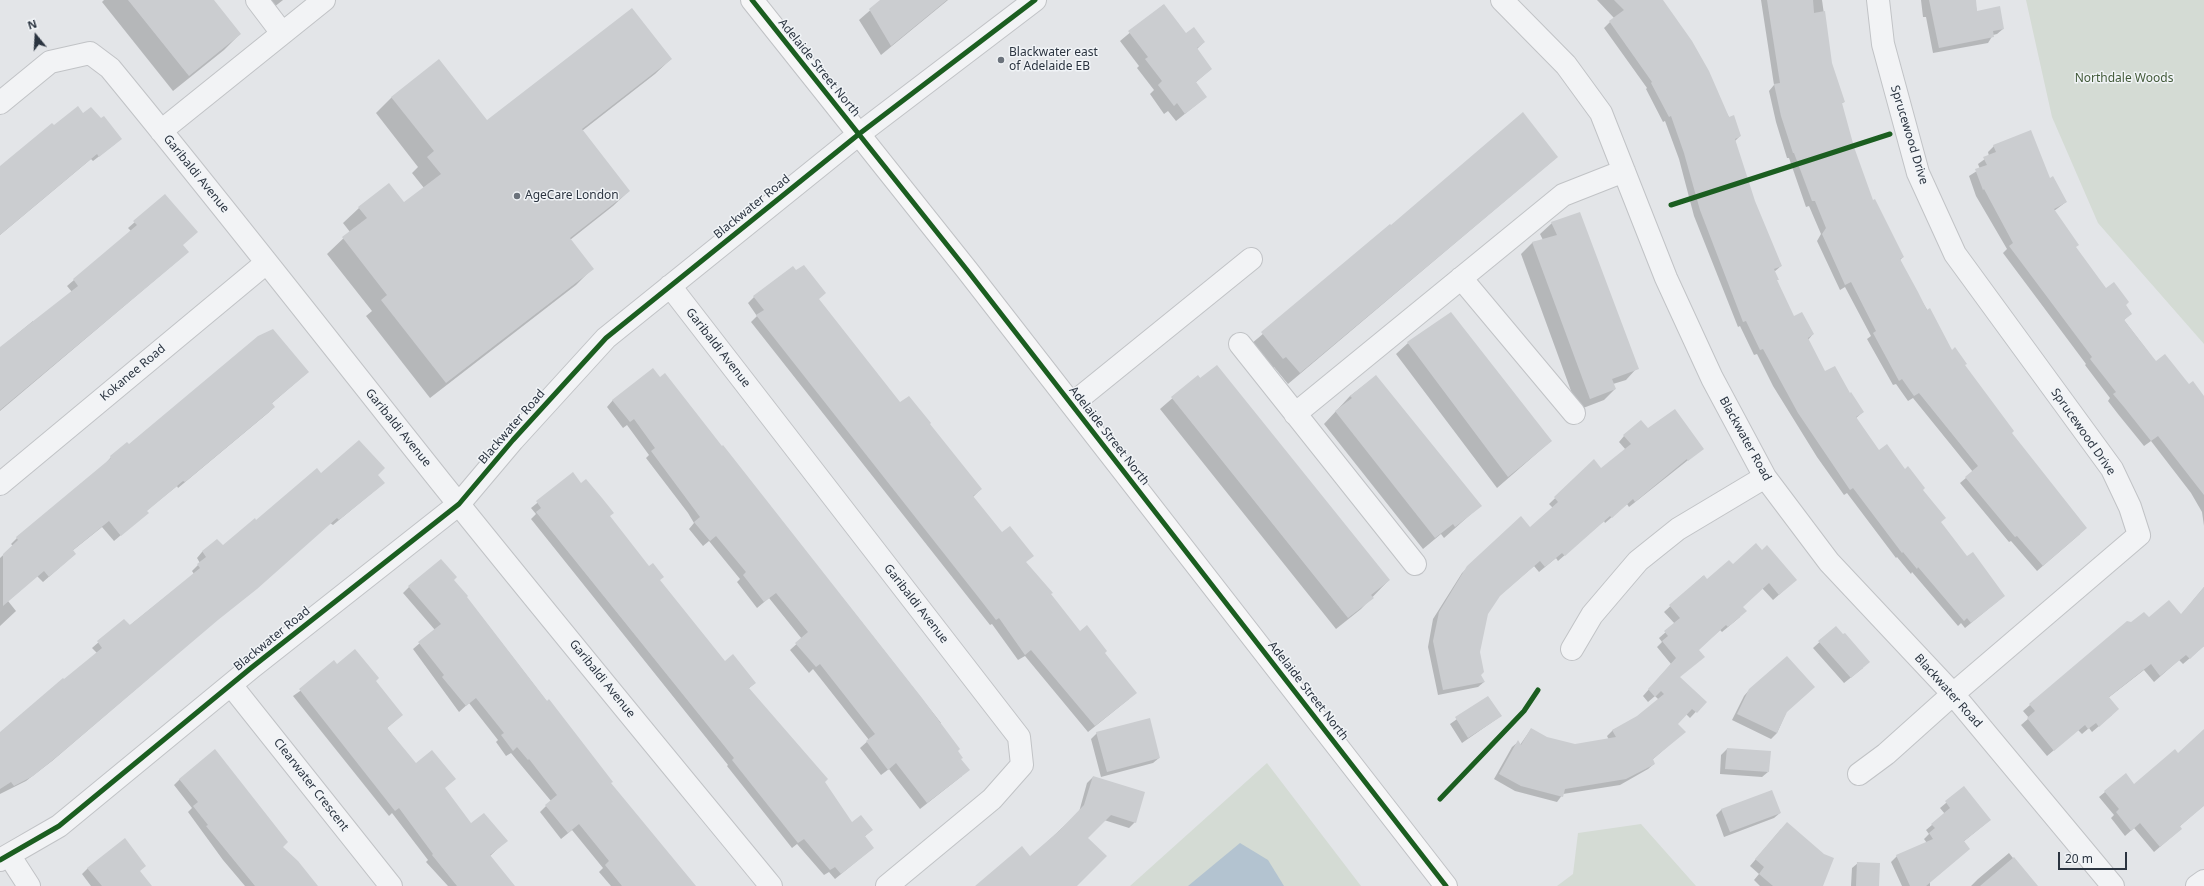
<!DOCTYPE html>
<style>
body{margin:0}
#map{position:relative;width:2204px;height:886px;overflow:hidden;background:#e3e5e8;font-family:"Noto Sans",sans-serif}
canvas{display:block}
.north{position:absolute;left:16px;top:16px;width:40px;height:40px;-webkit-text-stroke:3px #f1f4f7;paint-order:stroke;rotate:342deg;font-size:11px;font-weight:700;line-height:16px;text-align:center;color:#2b3440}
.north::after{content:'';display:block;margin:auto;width:14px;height:18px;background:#2b3440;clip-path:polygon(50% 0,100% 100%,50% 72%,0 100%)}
.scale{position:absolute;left:2058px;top:852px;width:69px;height:18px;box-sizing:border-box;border:2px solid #2b3440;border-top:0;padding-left:5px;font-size:12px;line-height:14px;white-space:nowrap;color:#2b3440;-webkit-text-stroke:3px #f1f4f7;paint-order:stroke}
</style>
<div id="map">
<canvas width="2204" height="886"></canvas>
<div class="north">N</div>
<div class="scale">20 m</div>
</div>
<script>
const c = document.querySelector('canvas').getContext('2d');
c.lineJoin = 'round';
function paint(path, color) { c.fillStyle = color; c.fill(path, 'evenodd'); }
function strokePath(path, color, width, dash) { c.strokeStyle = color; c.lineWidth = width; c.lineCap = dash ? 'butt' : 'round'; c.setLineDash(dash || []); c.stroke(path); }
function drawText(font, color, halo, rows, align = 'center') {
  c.font = font + ' "Noto Sans",sans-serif'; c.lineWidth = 3; c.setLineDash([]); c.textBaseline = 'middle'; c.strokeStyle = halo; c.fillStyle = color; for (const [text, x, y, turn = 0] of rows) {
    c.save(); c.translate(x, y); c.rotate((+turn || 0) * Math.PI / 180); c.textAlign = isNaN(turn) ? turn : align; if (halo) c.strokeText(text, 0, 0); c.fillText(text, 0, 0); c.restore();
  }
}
paint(new Path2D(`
 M 2026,0 L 2204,0 L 2204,344 L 2098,223 L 2052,117 Z
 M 1267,763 L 1361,886 L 1130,886 Z
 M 1641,824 L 1696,886 L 1557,886 L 1573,874 L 1578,833 Z`), '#d4dbd4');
paint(new Path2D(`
 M 1240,843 L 1268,860 L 1284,886 L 1188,886 Z`), '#b3c3d0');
paint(new Path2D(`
 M 104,0 L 213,0 L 240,34 L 224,50 L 173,91 L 102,2 Z
 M 256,0 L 283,0 L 269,11 Z
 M 882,0 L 948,0 L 881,55 L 859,20 Z
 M 1597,0 L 1661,0 L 1740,136 L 1735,141 L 1754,201 L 1781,266 L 1774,272 L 1776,281 L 1794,318 L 1813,334 L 1808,340 L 1825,373 L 1849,394 L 1863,412 L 1855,419 L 1878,451 L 1904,470 L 1922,490 L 1940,522 L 1998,601 L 1965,628 L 1961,623 L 1958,626 L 1912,572 L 1911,574 L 1897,557 L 1896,558 L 1847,493 L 1844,495 L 1817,457 L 1773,386 L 1757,354 L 1754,355 L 1740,326 L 1738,327 L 1694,216 L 1679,159 L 1665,121 L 1663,122 L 1646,89 L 1647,88 L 1604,28 L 1614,18 Z
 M 1761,0 L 1822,0 L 1831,64 L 1844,102 L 1841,104 L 1853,147 L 1872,201 L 1903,257 L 1900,260 L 1917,293 L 1952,351 L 1964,365 L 2080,534 L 2037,571 L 2011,541 L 2009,542 L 1960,483 L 1973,472 L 1913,398 L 1908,401 L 1896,384 L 1893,385 L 1867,339 L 1871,336 L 1845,287 L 1840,290 L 1817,241 L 1821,234 L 1809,206 L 1806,207 L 1789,158 L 1787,158 L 1776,122 L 1769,91 L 1774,85 Z
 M 1921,0 L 1975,0 L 1977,12 L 2003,29 L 1997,34 L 1993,35 L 1988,43 L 1933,53 L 1926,17 L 1923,17 Z
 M 1163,5 L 1185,35 L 1204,42 L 1196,50 L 1211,69 L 1195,83 L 1206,97 L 1176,121 L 1168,111 L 1164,114 L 1150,94 L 1154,90 L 1137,68 L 1139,66 L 1120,41 Z
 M 671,59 L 655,74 L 582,131 L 629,191 L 613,206 L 570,240 L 592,269 L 576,285 L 430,398 L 366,316 L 372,311 L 327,254 L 350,232 L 343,223 L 359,208 L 404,203 L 424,188 L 412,173 L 418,167 L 376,113 L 392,97 L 487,122 Z
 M 83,114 L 115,144 L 93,161 L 91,159 L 0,235 L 0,168 L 54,127 Z
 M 1994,146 L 2050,179 L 2066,202 L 2054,211 L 2075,248 L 2106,289 L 2125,305 L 2131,313 L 2124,320 L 2156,362 L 2204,398 L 2204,526 L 2202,512 L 2191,493 L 2151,441 L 2144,446 L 2118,414 L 2108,401 L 2110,398 L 2085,365 L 2086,364 L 2003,253 L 2007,249 L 1976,196 L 1969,176 L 1980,169 L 1978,164 L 1989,156 L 1988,152 Z
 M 1557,157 L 1288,384 L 1274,367 L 1272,369 L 1251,344 L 1391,226 Z
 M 165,196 L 182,245 L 181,258 L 0,411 L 0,348 L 33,321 L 35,323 L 72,292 L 67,286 L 131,231 L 128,228 Z
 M 1552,223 L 1637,368 L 1626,380 L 1613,384 L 1615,389 L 1604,400 L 1578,410 L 1521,254 L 1533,242 L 1543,240 L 1540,234 Z
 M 754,297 L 818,300 L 900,404 L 928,425 L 981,489 L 973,497 L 1079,632 L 1104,653 L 1129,699 L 1088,732 L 1025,656 L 1018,660 L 992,624 L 990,625 L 751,322 L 757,316 L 748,303 Z
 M 1408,343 L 1551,441 L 1497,488 L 1396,354 Z
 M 308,372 L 271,404 L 274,407 L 268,413 L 178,488 L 177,486 L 146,511 L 141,518 L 114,541 L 102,527 L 72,551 L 75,554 L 43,582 L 37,576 L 8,601 L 16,611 L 0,626 L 0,558 L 13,546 L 11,544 L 17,538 L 105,464 L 111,457 L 129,445 Z
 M 1198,376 L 1389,580 L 1361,609 L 1336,629 L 1160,409 Z
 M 1376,376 L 1480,506 L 1444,538 L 1441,534 L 1423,549 L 1324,424 L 1350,396 Z
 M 613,400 L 841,596 L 941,723 L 939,724 L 957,752 L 962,776 L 920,809 L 889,769 L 881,775 L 860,748 L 869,740 L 813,669 L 809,673 L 790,650 L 802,639 L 769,598 L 757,608 L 737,582 L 740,579 L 709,541 L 703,546 L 689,529 L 694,523 L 688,513 L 646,458 L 649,455 L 627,425 L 623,428 L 607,407 Z
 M 1648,430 L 1702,449 L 1629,507 L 1627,504 L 1605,523 L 1604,521 L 1558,561 L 1556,558 L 1539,572 L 1534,566 L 1498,597 L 1487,614 L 1479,652 L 1479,675 L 1484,682 L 1478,687 L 1438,695 L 1428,647 L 1433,619 L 1462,573 L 1468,567 L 1530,528 L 1553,508 L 1549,504 L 1594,461 L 1601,469 L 1626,450 L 1619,442 L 1624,436 Z
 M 573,474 L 725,662 L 755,683 L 748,689 L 824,782 L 852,824 L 872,830 L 864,837 L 873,848 L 835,879 L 829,872 L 824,875 L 797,844 L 792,848 L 727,766 L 728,765 L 531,519 L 536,514 L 531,508 Z
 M 321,475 L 377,475 L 378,488 L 333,525 L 330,523 L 52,761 L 26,781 L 0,794 L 0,735 L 97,653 L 92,648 L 124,620 L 129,626 L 194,574 L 192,571 L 200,563 L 197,558 L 202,552 L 217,540 L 223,547 Z
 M 1732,565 L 1790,585 L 1773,600 L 1762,588 L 1742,607 L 1740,617 L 1722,632 L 1720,630 L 1698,650 L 1679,678 L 1705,702 L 1690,718 L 1686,714 L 1677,724 L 1684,732 L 1652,760 L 1654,764 L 1648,769 L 1620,785 L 1563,794 L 1557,802 L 1515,791 L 1494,779 L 1512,747 L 1518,742 L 1520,745 L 1531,729 L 1546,738 L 1575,745 L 1609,740 L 1607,736 L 1613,730 L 1638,717 L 1659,700 L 1655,696 L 1648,702 L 1643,696 L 1671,664 L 1657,647 L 1662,642 L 1659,638 L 1675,624 L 1664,612 L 1703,576 L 1707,580 Z
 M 453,580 L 610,783 L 687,886 L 611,886 L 599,872 L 603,868 L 572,830 L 561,839 L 540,812 L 551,801 L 511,753 L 506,756 L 496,742 L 498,740 L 469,703 L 459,712 L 413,649 L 435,630 L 403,593 L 409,587 Z
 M 2204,587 L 2204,646 L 2183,664 L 2179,660 L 2154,682 L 2144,670 L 2108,698 L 2112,715 L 2092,732 L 2089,728 L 2082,734 L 2078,730 L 2047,756 L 2021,725 L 2029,718 L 2023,711 L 2127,622 L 2131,623 L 2181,615 Z
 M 1836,627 L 1863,668 L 1844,683 L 1813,648 Z
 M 337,665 L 375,681 L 402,715 L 387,728 L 415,765 L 444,788 L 471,825 L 506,841 L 490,856 L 513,886 L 448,886 L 426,862 L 428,860 L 392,813 L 389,816 L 293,696 Z
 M 1750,689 L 1786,713 L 1777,733 L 1771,739 L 1732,720 L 1744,696 Z
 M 1488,697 L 1501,716 L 1462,743 L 1450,724 Z
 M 2204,731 L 2204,805 L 2179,827 L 2175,834 L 2154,852 L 2134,828 L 2125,836 L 2111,818 L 2114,815 L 2099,797 L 2105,792 L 2134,785 L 2178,754 Z
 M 1097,733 L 1159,758 L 1153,763 L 1101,777 L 1091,739 Z
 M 1727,749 L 1768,772 L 1762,777 L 1720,774 L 1721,755 Z
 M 1093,777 L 1135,822 L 1129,828 L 1104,820 L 1087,838 L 1076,886 L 977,886 L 1030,858 L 1079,812 L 1087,783 Z
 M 180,779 L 282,847 L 317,886 L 245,886 L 223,860 L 188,812 L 192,808 L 174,785 Z
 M 1964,788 L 1984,825 L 1963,842 L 1930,882 L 1930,886 L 1902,886 L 1891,862 L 1897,856 L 1927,843 L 1924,839 L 1929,834 L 1926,830 L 1945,814 L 1940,808 Z
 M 1722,809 L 1780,813 L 1774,818 L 1724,837 L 1716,815 Z
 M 1781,829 L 1822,886 L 1760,886 L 1754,880 L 1759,874 L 1750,866 Z
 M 2009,853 L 2035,886 L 1971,886 L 1978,879 Z
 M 1858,863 L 1878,886 L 1851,886 L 1852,868 Z
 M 88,868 L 139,871 L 151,886 L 91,886 L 82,874 Z`), '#0003');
paint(new Path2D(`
 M 128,0 L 214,0 L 241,34 L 189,76 Z
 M 880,0 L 947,0 L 891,46 L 869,9 Z
 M 1614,0 L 1663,0 L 1692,41 L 1709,71 L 1729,117 L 1734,115 L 1741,136 L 1735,139 L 1755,201 L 1782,266 L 1774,269 L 1779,280 L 1777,280 L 1794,316 L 1802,312 L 1814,334 L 1808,338 L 1825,371 L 1835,366 L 1850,393 L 1851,392 L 1864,412 L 1856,417 L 1879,450 L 1887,444 L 1905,469 L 1908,466 L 1925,488 L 1923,490 L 1946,518 L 1941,522 L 1967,556 L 1973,552 L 2005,596 L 1971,623 L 1967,618 L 1964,621 L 1918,567 L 1917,569 L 1903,552 L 1902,553 L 1853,488 L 1850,490 L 1798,413 L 1763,349 L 1760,350 L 1746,321 L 1743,322 L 1700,210 L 1684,153 L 1671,116 L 1669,117 L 1651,83 L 1652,82 L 1609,21 L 1624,10 Z
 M 1767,0 L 1813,0 L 1814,13 L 1825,11 L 1832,63 L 1845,102 L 1842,103 L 1854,147 L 1873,200 L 1875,199 L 1904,257 L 1900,259 L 1918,292 L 1927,310 L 1930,308 L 1952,350 L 1955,347 L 1967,364 L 1965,365 L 2014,431 L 2012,433 L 2087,528 L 2043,566 L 2017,536 L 2015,537 L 1965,477 L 1978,466 L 1919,393 L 1914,396 L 1902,379 L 1899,381 L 1873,333 L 1876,331 L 1851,282 L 1845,285 L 1822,234 L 1826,228 L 1815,201 L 1812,201 L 1794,153 L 1793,153 L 1781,116 L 1774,84 L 1780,83 Z
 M 1929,0 L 1976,0 L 1977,11 L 2000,6 L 2004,29 L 1993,31 L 1994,37 L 1939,48 Z
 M 1164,4 L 1186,33 L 1194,27 L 1205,42 L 1197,48 L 1212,69 L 1196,82 L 1207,97 L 1185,114 L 1177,103 L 1174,106 L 1158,85 L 1162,81 L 1145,59 L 1148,57 L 1128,31 Z
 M 632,8 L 672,59 L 582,129 L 630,191 L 570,238 L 594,269 L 446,383 L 381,300 L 387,295 L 342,237 L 367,218 L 358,207 L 389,183 L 404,202 L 441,174 L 427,157 L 434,151 L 391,97 L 439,59 L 487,120 Z
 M 78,106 L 83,113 L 91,107 L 101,118 L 104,116 L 122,139 L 99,157 L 97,154 L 0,235 L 0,166 L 52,123 L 54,125 Z
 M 1523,112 L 1558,157 L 1300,373 L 1286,357 L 1283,359 L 1261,332 L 1390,224 L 1391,225 Z
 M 2031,130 L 2050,178 L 2053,176 L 2067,202 L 2054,209 L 2079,245 L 2076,247 L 2106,288 L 2114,282 L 2129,302 L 2126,305 L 2132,314 L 2124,320 L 2156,361 L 2165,354 L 2189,384 L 2193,381 L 2204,396 L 2204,495 L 2158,436 L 2151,441 L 2124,407 L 2113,394 L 2116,392 L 2090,359 L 2092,357 L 2009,246 L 2013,243 L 1984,189 L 1983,190 L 1975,169 L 1987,165 L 1983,157 L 1996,152 L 1993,145 Z
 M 165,194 L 198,232 L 183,245 L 189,252 L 0,410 L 0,347 L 78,286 L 73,279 L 137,225 L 133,221 Z
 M 1580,212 L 1639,369 L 1612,379 L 1616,389 L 1590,399 L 1532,242 L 1557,235 L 1551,222 Z
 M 804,265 L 826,293 L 819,299 L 900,402 L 909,396 L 931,423 L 930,424 L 982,489 L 973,496 L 1002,532 L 1010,526 L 1034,556 L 1026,562 L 1053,593 L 1051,594 L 1080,631 L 1087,625 L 1107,651 L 1105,653 L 1137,693 L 1095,726 L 1031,650 L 1025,655 L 999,618 L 996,620 L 979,598 L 756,315 L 764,310 L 753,296 L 793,266 L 796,270 Z
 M 1451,312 L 1552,441 L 1508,477 L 1407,342 Z
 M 273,329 L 309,372 L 272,403 L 275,407 L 185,482 L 183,481 L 147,511 L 149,513 L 121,536 L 109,521 L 73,550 L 76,554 L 49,577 L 44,571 L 3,606 L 3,554 L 18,540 L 16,537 L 111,458 L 110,456 L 127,442 L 129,444 L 258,336 Z
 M 1217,365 L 1390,580 L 1371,595 L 1374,598 L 1348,618 L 1171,397 L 1198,375 L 1200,378 Z
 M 653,368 L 660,377 L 665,373 L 722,446 L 723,445 L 922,698 L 960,749 L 958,751 L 963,758 L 961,759 L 970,770 L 927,803 L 896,763 L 888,770 L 866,741 L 875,734 L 820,664 L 816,667 L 795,643 L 808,632 L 776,593 L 764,602 L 743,575 L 746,572 L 716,536 L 710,541 L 694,522 L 700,517 L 651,451 L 655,448 L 634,419 L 630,422 L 612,400 Z
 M 1376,375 L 1482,506 L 1455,527 L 1453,524 L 1435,538 L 1335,411 L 1352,398 L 1350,396 Z
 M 1675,409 L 1704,449 L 1688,461 L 1687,459 L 1635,502 L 1633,499 L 1612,518 L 1610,516 L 1565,556 L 1562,553 L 1545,567 L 1540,561 L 1500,596 L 1488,614 L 1480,652 L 1484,672 L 1481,675 L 1485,682 L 1443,690 L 1433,641 L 1439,612 L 1467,566 L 1521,516 L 1530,527 L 1558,502 L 1554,497 L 1594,459 L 1601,468 L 1631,444 L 1623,435 L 1641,420 L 1648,428 Z
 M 359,440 L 385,468 L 378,475 L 385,483 L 339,520 L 337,518 L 257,589 L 218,620 L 59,755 L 33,776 L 14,786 L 11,782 L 0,789 L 0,732 L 63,678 L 64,679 L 102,648 L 97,641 L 124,619 L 130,625 L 200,568 L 197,564 L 206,557 L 202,551 L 217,539 L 223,545 L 255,518 L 256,520 L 317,468 L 321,473 Z
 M 573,472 L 581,483 L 586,479 L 602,498 L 614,513 L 610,516 L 649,566 L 653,563 L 664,577 L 660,580 L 725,661 L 733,654 L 756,683 L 749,688 L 828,779 L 825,782 L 852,822 L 861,815 L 873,830 L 865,836 L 874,848 L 841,874 L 835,867 L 830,870 L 804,839 L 798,843 L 732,760 L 734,758 L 536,512 L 541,508 L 536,501 Z
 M 1756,543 L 1762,550 L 1767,545 L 1797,580 L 1779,595 L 1769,583 L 1743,607 L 1747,611 L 1728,627 L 1726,625 L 1699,650 L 1705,657 L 1680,677 L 1707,702 L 1697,713 L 1692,709 L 1678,724 L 1686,732 L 1653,759 L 1655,764 L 1626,779 L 1565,789 L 1563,797 L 1521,786 L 1499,774 L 1518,740 L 1521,745 L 1531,728 L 1547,737 L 1575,744 L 1616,737 L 1612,730 L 1637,716 L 1664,694 L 1661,691 L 1655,697 L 1648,689 L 1676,658 L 1662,641 L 1668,636 L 1664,631 L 1680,618 L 1669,605 L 1704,575 L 1707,579 L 1729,560 L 1733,564 Z
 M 441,559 L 457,577 L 454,580 L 468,596 L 467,597 L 547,701 L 549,699 L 613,782 L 611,783 L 696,886 L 622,886 L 605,865 L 609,861 L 579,824 L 568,833 L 545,805 L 557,795 L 529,759 L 528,760 L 517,747 L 513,751 L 501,735 L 504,733 L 476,698 L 466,706 L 442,677 L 444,675 L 418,642 L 441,624 L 408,586 Z
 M 2204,587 L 2204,646 L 2190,659 L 2186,655 L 2160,676 L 2151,664 L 2109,697 L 2119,709 L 2099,727 L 2096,723 L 2088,729 L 2085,725 L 2054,751 L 2027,718 L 2035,711 L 2029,704 L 2127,621 L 2131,622 L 2144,612 L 2149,617 L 2169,600 L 2181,614 Z
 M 1836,626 L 1843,634 L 1845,633 L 1870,662 L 1851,678 L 1818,641 Z
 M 355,649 L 379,678 L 376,681 L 403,715 L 387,728 L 416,763 L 432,750 L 456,779 L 445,788 L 471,823 L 484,813 L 508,841 L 490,855 L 515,886 L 457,886 L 432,855 L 433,854 L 399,808 L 395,811 L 299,689 L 334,660 L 337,664 Z
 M 1787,656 L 1815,687 L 1787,712 L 1777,733 L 1737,714 L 1749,689 Z
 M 1488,696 L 1502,716 L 1468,738 L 1455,717 Z
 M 1150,718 L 1160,758 L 1107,772 L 1096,732 Z
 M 2204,729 L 2204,806 L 2180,826 L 2182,829 L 2160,847 L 2140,823 L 2131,831 L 2116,812 L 2119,809 L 2104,791 L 2126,773 L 2134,784 L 2175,749 L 2178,753 Z
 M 1727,748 L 1771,751 L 1769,772 L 1725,769 Z
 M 215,749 L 288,842 L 283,847 L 298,861 L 318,886 L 255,886 L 206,826 L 208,825 L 193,806 L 198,802 L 179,779 Z
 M 1093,776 L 1145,792 L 1136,823 L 1111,815 L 1088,838 L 1107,856 L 1077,886 L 975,886 L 1022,846 L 1030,856 L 1059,831 L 1084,805 Z
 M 1964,786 L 1991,820 L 1964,841 L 1970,849 L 1926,886 L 1910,886 L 1896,855 L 1933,839 L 1929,833 L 1935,828 L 1931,824 L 1950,808 L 1945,801 Z
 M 1772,790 L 1781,813 L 1730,832 L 1721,809 Z
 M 1787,822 L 1824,854 L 1834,858 L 1823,886 L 1773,886 L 1759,874 L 1764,867 L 1755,859 Z
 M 125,838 L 146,866 L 140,871 L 152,886 L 102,886 L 87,868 Z
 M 2014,857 L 2038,886 L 1980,886 Z
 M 1857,862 L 1880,863 L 1879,886 L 1856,886 Z`), '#cbcdd0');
const minor = new Path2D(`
 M 257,0 L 282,33
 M 1502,0 L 1566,65 L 1601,113 L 1666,278 L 1712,378 L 1765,477 L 1829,562 L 1953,694 L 2113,886
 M 0,103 L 50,62 L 90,53 L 110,68 C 222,204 330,343 440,481 C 549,617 660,751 771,886
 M 161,131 L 324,0
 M 1461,278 L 1574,413
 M 670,286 L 1019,737 L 1022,765 L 992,799 L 887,886
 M 1240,344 L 1415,564
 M 1072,404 L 1251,259
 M 1295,414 L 1563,195 L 1624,171
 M 0,484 L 266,263
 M 1572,649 L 1592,615 L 1638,561 L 1678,529 L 1765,477
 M 231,685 L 391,886
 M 1859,774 L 1886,754 L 1953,694 L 2139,535 L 2130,507 L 2112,469 L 1955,254 L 1918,173 L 1883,44 L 1878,0
 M 9,855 L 29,886
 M 0,860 L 59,826 L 251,668 L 459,504 L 513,440 L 606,338 L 859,134 L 1035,0
 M 2197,886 L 2204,881`);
const major = new Path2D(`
 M 752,0 L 967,270 L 1446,886`);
strokePath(minor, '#c1c3c6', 24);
strokePath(major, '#c0c2c5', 24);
strokePath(minor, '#f2f3f5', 22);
strokePath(major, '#f6f6f7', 22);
strokePath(new Path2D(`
 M 752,0 L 967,270 L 1446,886
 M 1671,205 L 1890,134
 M 1440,799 L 1524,711 L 1538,690
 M 0,860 L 59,826 L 251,668 L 459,504 L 513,440 L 606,338 L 859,134 L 1035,0`), '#1b5e20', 5);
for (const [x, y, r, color] of [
 [1001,60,4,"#6b727b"],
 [517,196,4,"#6b727b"]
]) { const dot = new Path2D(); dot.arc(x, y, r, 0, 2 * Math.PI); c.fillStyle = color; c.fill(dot); strokePath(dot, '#f1f4f7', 1.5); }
drawText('12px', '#2b3440', '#f1f4f7', [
 ["Blackwater east",1009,53],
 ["of Adelaide EB",1009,67],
 ["AgeCare London",525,196]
], 'left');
drawText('12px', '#2b3440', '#f1f4f7', [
 ["Adelaide Street North",819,68,51],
 ["Sprucewood Drive",1909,135,73],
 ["Garibaldi Avenue",196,174,51],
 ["Blackwater Road",752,207,-39],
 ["Garibaldi Avenue",718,348,52],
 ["Kokanee Road",133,373,-40],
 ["Blackwater Road",512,427,-49],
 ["Garibaldi Avenue",398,428,51],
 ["Sprucewood Drive",2083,432,55],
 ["Adelaide Street North",1109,436,52],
 ["Blackwater Road",1745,439,61],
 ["Garibaldi Avenue",916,604,52],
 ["Blackwater Road",272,639,-39],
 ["Garibaldi Avenue",602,679,51],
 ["Adelaide Street North",1308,691,52],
 ["Blackwater Road",1948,691,48],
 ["Clearwater Crescent",311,785,52]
]);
drawText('12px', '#425a39', '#f1f4f7', [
 ["Northdale Woods",2124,79]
]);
</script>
